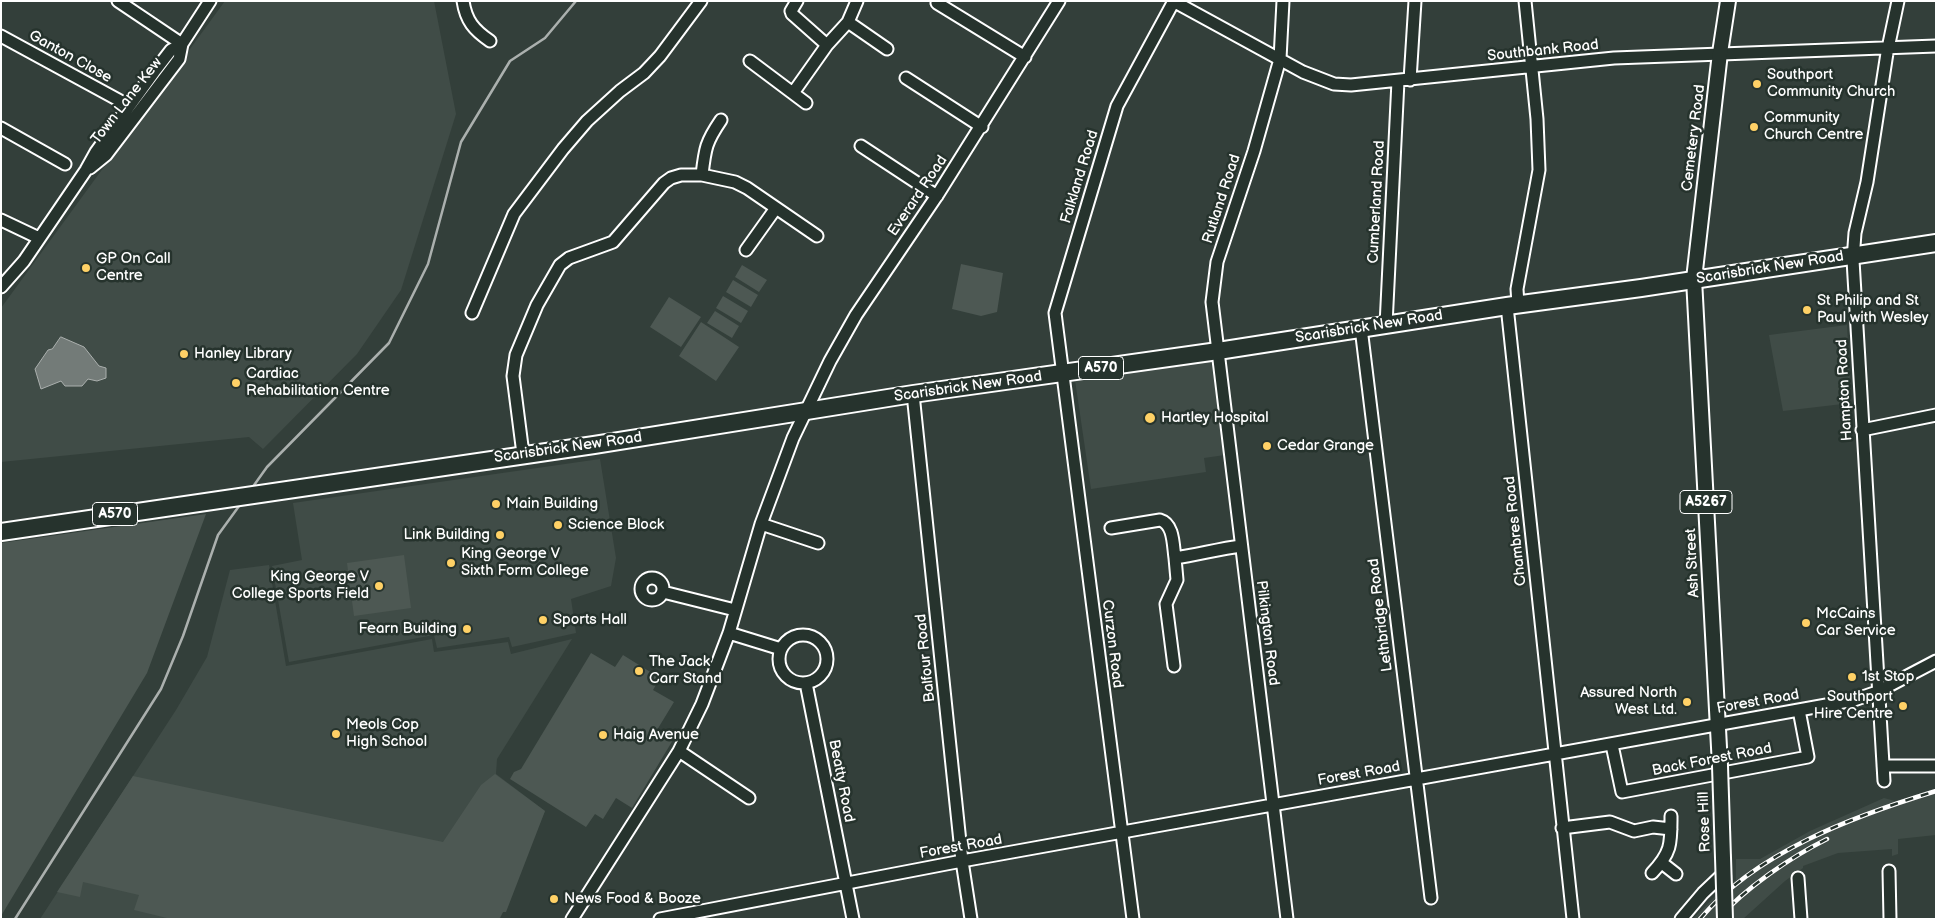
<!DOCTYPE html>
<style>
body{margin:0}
#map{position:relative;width:1937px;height:920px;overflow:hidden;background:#333f3a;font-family:"Balsamiq Sans",sans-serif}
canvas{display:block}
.frame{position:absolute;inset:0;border:2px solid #fff;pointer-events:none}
</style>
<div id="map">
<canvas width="1937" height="920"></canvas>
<div class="frame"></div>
</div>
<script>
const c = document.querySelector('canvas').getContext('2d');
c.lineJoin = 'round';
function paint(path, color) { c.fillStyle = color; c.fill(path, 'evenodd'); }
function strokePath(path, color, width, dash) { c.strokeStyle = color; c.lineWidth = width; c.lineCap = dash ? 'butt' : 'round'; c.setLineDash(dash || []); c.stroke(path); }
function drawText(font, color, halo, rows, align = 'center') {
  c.font = font + ' "Balsamiq Sans",sans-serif'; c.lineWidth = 5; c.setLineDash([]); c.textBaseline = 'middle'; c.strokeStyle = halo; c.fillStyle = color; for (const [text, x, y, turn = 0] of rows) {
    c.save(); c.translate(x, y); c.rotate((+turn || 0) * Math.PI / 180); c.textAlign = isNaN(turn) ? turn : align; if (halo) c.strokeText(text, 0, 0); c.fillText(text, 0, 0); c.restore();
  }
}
paint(new Path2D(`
 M 225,1 L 434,1 L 456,114 L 401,290 L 357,354 L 263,449 L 249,437 L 1,462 L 1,308 Z
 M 1847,325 L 1851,403 L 1783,411 L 1769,335 Z
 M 1211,360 L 1225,455 L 1204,458 L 1206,472 L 1091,489 L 1075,380 Z
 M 600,459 L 616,558 L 611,586 L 571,599 L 576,633 L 512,647 L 509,637 L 437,648 L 434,635 L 289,662 L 272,566 L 302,560 L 293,503 Z
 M 269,565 L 286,666 L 432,639 L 434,652 L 508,642 L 511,654 L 572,639 L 497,759 L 496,774 L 545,811 L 500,919 L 40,919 L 176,710 L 207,657 L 230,570 Z
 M 1936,791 L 1936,835 L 1898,839 L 1898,854 L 1892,856 L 1892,849 L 1838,853 L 1803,866 L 1803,868 L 1785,881 L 1743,919 L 1693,919 L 1718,893 L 1736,880 L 1736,859 L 1760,859 L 1810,831 L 1884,798 L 1895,801 Z`), '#404c47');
paint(new Path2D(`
 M 961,264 L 1003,273 L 997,312 L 981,316 L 952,309 Z
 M 742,265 L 767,280 L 759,292 L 735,277 Z
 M 733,280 L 758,295 L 751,307 L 726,292 Z
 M 723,296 L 748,311 L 741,323 L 716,308 Z
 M 669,297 L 701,317 L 681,347 L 650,327 Z
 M 715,311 L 739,326 L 732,338 L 707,323 Z
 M 701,322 L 739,347 L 716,381 L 679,356 Z
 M 206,514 L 147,673 L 1,916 L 1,543 Z
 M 404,555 L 411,608 L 354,616 L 347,563 Z
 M 591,653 L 615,667 L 623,655 L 660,678 L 653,690 L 674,702 L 657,730 L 673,740 L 632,808 L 616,798 L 603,819 L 595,814 L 586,827 L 510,779 L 514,772 L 521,769 Z
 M 495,774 L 545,811 L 506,912 L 503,912 L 499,919 L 171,919 L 134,910 L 139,895 L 83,882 L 80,897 L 57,892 L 133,776 L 443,842 L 481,785 Z`), '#4d5853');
const water = new Path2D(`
 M 61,337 L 84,347 L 99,366 L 106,368 L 106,378 L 97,381 L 88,379 L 82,386 L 65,386 L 61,381 L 41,389 L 35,369 L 48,350 L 52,349 Z`);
paint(water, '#737b78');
strokePath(water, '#abb0ae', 1);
strokePath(new Path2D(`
 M 252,488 L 267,467 L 389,343 L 428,264 L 461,142 L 510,61 L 545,38 L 576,1
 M 15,919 L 161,689 L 183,636 L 218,535 L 242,502`), '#abb0ae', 2.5);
const minor = new Path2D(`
 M 118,1 L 182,44
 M 463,1 C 466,21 474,30 490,41
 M 797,1 L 791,11 L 792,14 L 827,45
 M 1173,1 L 1303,72 L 1334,84 L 1351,85 L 1614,58 L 1936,46
 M 1283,1 L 1280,59 L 1254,151 L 1217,262 L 1212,302 L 1287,919
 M 937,3 L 1025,57
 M 848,22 L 887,49
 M 1,36 L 124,103
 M 750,61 L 806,103
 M 906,78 L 982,127
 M 1410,80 L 1415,1
 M 793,93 L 827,45 L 848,22 L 857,1
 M 1,128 L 65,164
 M 861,146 L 937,196
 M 90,168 L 106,155 L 179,59 L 182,44 L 210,1
 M 702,175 C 705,148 706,142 721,120
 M 1,220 L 39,238
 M 746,250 L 776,208
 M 1,287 L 24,261 L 86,170 L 96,152 L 154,72 L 171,50 L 182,44
 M 1518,304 L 1517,289 L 1539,170 L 1537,119 L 1525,1
 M 1507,306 L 1573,919
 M 472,313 L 514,214 L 563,149 L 587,121 L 620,91 L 644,73 L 660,56 L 701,1
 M 1386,325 L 1398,81
 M 1361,328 L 1431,898
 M 913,394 L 962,861 L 971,919
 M 1862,430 L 1936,415
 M 523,454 L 513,376 L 516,355 L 537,305 L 560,265 L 569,258 L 613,242 L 664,183 L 671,178 L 681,175 L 702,175 L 735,182 L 747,188 L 817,236
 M 761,524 L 818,543
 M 1111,528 L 1160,520 C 1174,524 1173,545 1175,558 C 1197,555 1218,549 1241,546
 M641 589a11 11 0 1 1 22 0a11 11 0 1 1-22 0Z
 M 663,592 L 735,610
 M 729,633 L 781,649
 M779 659a24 24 0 1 1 48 0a24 24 0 1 1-48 0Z
 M 1174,666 L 1166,604 L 1177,580 L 1175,558
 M 806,683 L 853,919
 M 1612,745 L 1622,792 L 1808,757 L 1799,710
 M 679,751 L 749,798
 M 1883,766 L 1936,766
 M 1884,781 L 1853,260 L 1855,233 L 1867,182 L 1887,53 L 1898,1
 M 1562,828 L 1610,822 L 1634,831 L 1653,827 L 1671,829
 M 1662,863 L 1676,874
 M 1889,871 L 1890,919
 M 1652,873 C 1672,852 1671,843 1671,816
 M 1798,878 L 1801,919
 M 572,919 L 679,751 L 702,704 L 729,633 L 761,524 L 793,438 L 830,361 L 856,315 L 938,194 L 1059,1
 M 660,919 L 962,861 L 1854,700 L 1877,692 L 1936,661
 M 1133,919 L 1055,313 L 1117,106 L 1174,1
 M 1681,919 L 1703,893 L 1723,874`);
const major = new Path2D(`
 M 1720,766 L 1694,279 L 1720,53 L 1728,1`);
const highway = new Path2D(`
 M 1,532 L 594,445 L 913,394 L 1218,351 L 1507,306 L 1641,288 L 1936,243`);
strokePath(minor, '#fff', 15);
strokePath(major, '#fff', 18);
strokePath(highway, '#fff', 20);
strokePath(minor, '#26332d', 11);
strokePath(major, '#26332d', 14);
strokePath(highway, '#26332d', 16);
const rail = new Path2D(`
 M 1700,919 C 1756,852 1854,816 1936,791
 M 1718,919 C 1745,888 1791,857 1827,839`);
strokePath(rail, '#fff', 4.5);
strokePath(rail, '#26332d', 2.5, [8]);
const majorBridge = new Path2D(`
 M 1720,766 L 1725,919`);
strokePath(majorBridge, '#fff', 18, []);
strokePath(majorBridge, '#26332d', 14);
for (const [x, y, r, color] of [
 [1757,84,5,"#ffd166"],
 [1754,127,5,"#ffd166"],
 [86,268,5,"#ffd166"],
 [1807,310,5,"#ffd166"],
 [184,354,5,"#ffd166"],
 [236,383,5,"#ffd166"],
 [1150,418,6,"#ffd166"],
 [1267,446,5,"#ffd166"],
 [496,504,5,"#ffd166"],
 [558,525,5,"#ffd166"],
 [500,535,5,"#ffd166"],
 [451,563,5,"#ffd166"],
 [379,586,5,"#ffd166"],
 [543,620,5,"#ffd166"],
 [1806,623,5,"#ffd166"],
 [467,629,5,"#ffd166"],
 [639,671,5,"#ffd166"],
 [1852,677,5,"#ffd166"],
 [1687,702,5,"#ffd166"],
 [1903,706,5,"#ffd166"],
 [336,734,5,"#ffd166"],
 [603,735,5,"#ffd166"],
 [554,899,5,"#ffd166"]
]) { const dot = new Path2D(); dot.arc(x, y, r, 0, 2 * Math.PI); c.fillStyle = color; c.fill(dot); strokePath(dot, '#26332d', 2); }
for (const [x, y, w] of [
 [1101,368,45],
 [1706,502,52],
 [115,514,45]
]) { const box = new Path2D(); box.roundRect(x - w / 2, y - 11.5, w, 23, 4); c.fillStyle = '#26332d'; c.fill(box); strokePath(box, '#fff', 1); }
drawText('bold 14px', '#fff', null, [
 ["A570",1101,368],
 ["A5267",1706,502],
 ["A570",115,514]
]);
drawText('15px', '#fff', '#26332d', [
 ["Southbank Road",1543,51,-6],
 ["Ganton Close",70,57,29],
 ["Town Lane Kew",127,101,-52],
 ["Cemetery Road",1694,138,-83],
 ["Falkland Road",1080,177,-73],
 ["Everard Road",918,196,-56],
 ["Rutland Road",1222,199,-72],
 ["Cumberland Road",1377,202,-87],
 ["Scarisbrick New Road",1770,268,-9],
 ["Scarisbrick New Road",1369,327,-9],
 ["Scarisbrick New Road",968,387,-8],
 ["Hampton Road",1845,390,-93],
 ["Scarisbrick New Road",568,448,-8],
 ["Chambres Road",1516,531,-96],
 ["Ash Street",1693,563,-93],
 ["Lethbridge Road",1381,615,-97],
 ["Pilkington Road",1267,633,83],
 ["Curzon Road",1112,644,83],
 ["Balfour Road",926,658,-96],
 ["Forest Road",1758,702,-10],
 ["Back Forest Road",1712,760,-11],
 ["Forest Road",1359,774,-10],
 ["Beatty Road",841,781,79],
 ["Rose Hill",1705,822,-92],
 ["Forest Road",961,847,-10]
]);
drawText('15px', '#fff', '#26332d', [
 ["Southport",1767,75],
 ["Community Church",1767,92],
 ["Community",1764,118],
 ["Church Centre",1764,135],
 ["GP On Call",96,259],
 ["Centre",96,276],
 ["St Philip and St",1817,301],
 ["Paul with Wesley",1817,318],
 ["Hanley Library",194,354],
 ["Cardiac",246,374],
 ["Rehabilitation Centre",246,391],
 ["Hartley Hospital",1161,418],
 ["Cedar Grange",1277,446],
 ["Main Building",506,504],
 ["Science Block",568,525],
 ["Link Building",490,535,"right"],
 ["King George V",461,554],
 ["Sixth Form College",461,571],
 ["King George V",369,577,"right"],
 ["College Sports Field",369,594,"right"],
 ["McCains",1816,614],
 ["Car Service",1816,631],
 ["Sports Hall",553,620],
 ["Fearn Building",457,629,"right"],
 ["The Jack",649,662],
 ["Carr Stand",649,679],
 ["1st Stop",1862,677],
 ["Assured North",1677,693,"right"],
 ["West Ltd.",1677,710,"right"],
 ["Southport",1893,697,"right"],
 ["Hire Centre",1893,714,"right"],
 ["Meols Cop",346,725],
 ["High School",346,742],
 ["Haig Avenue",613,735],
 ["News Food & Booze",564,899]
], 'left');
</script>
